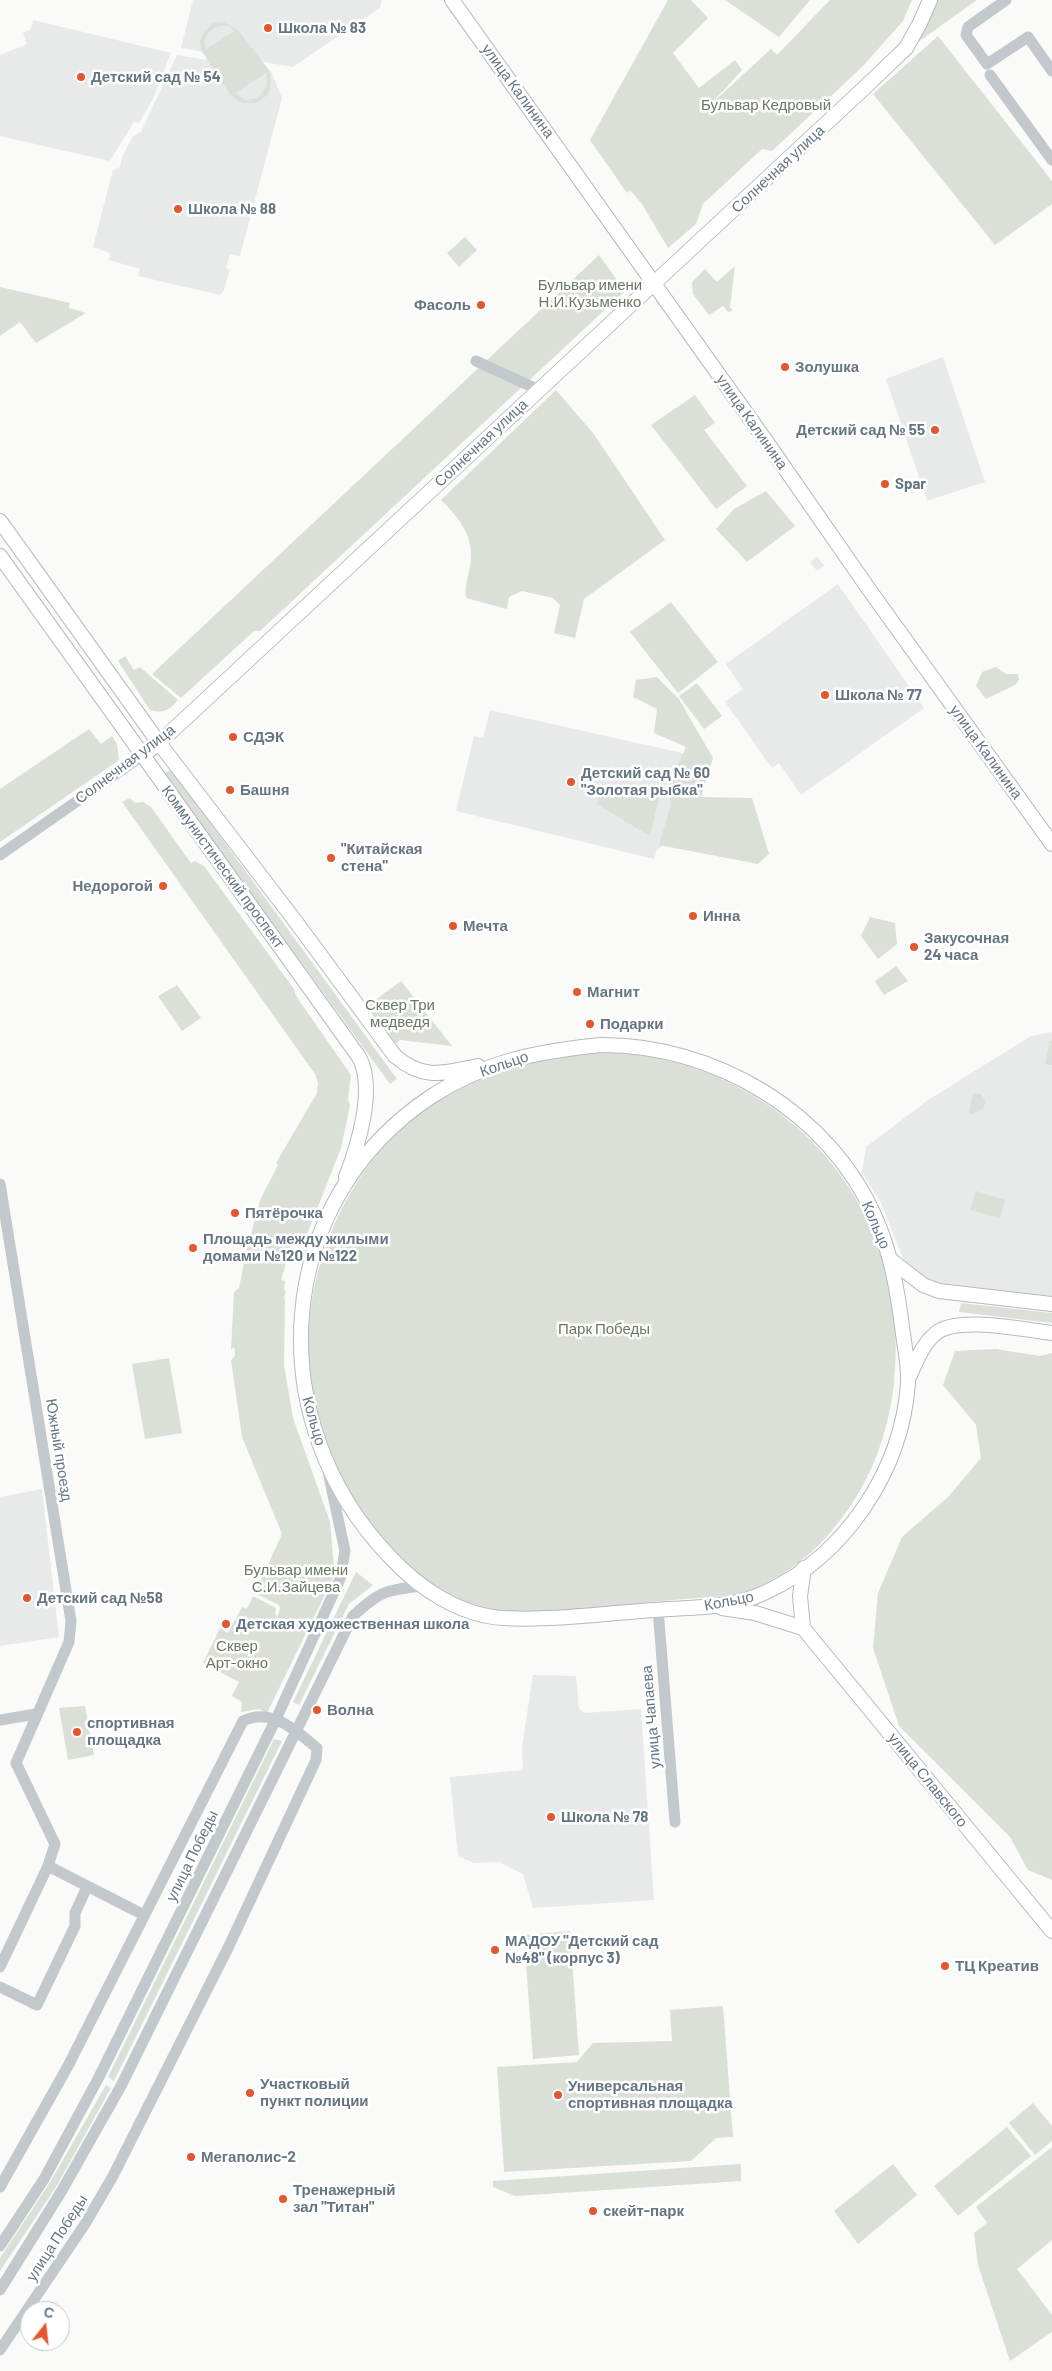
<!DOCTYPE html>
<meta charset="utf-8">
<style>
body{margin:0}
#map{position:relative;width:1052px;height:2371px;overflow:hidden;background:#fafaf8;font-family:Barlow,sans-serif}
canvas{display:block}
.north{position:absolute;left:20px;top:2301px;width:50px;height:50px;box-sizing:border-box;background:#fff;border:1px solid #c1c8cd;border-radius:50%;rotate:16deg;font-size:14px;font-weight:700;line-height:20px;text-align:center;color:#657683}
.north::after{content:'';display:block;margin:auto;width:18px;height:22px;background:#e4572e;clip-path:polygon(50% 0,100% 100%,50% 72%,0 100%)}
</style>
<div id="map">
<canvas width="1052" height="2371"></canvas>
<div class="north">С</div>
</div>
<script>
const c = document.querySelector('canvas').getContext('2d');
c.lineJoin = 'round';
function paint(path, color) { c.fillStyle = color; c.fill(path, 'evenodd'); }
function strokePath(path, color, width, dash) { c.strokeStyle = color; c.lineWidth = width; c.lineCap = dash ? 'butt' : 'round'; c.setLineDash(dash || []); c.stroke(path); }
function drawText(font, color, halo, rows, align = 'center') {
  c.font = font + ' Barlow,sans-serif'; c.lineWidth = 5; c.setLineDash([]); c.textBaseline = 'middle'; c.strokeStyle = halo; c.fillStyle = color; for (const [text, x, y, turn = 0] of rows) {
    c.save(); c.translate(x, y); c.rotate((+turn || 0) * Math.PI / 180); c.textAlign = isNaN(turn) ? turn : align; if (halo) c.strokeText(text, 0, 0); c.fillText(text, 0, 0); c.restore();
  }
}
paint(new Path2D(`
 M 193,0 L 382,0 L 380,8 L 293,67 L 181,48 Z
 M 33,20 L 171,53 L 153,99 L 139,123 L 134,122 L 110,161 L 0,136 L 0,55 L 27,44 L 23,33 L 31,29 Z
 M 177,55 L 271,71 L 282,98 L 240,256 L 230,254 L 226,268 L 230,270 L 223,292 L 220,295 L 138,276 L 140,269 L 109,260 L 110,253 L 93,247 L 113,170 L 120,167 L 122,157 L 133,136 L 141,132 Z
 M 943,357 L 985,482 L 927,501 L 886,379 Z
 M 817,556 L 824,566 L 817,571 L 810,562 Z
 M 838,584 L 924,708 L 801,795 L 779,763 L 772,768 L 725,702 L 743,689 L 726,664 Z
 M 490,710 L 686,754 L 664,845 L 657,850 L 654,859 L 456,811 L 474,736 L 483,738 Z
 M 1052,1032 L 1052,1300 L 929,1281 L 906,1266 L 881,1203 L 862,1173 L 866,1147 L 928,1100 L 1031,1036 Z
 M 42,1489 L 59,1637 L 0,1646 L 0,1497 Z
 M 533,1675 L 576,1676 L 579,1708 L 584,1713 L 641,1709 L 654,1900 L 533,1908 L 523,1874 L 499,1862 L 474,1863 L 458,1856 L 450,1777 L 523,1770 L 522,1747 Z`), '#e8e9e9');
paint(new Path2D(`
 M 668,0 L 691,0 L 708,18 L 673,53 L 699,88 L 735,60 L 742,70 L 710,105 L 771,49 L 777,55 L 830,0 L 912,0 L 903,21 L 862,67 L 772,151 L 762,149 L 703,204 L 696,224 L 668,248 L 642,204 L 630,190 L 627,193 L 590,140 Z
 M 725,0 L 810,0 L 779,37 Z
 M 936,0 L 977,0 L 918,42 Z
 M 223,22 L 237,29 L 269,70 L 271,81 L 270,90 L 266,96 L 255,103 L 241,103 L 230,94 L 201,50 L 200,41 L 204,31 L 214,23 ZM 220,26 L 228,26 L 235,31 L 206,49 C 202,38 209,29 220,26 ZM 266,73 L 267,86 L 258,98 L 246,100 L 235,93 Z
 M 938,36 L 1052,181 L 1052,204 L 995,245 L 873,94 Z
 M 465,237 L 477,250 L 459,267 L 447,253 Z
 M 599,255 L 625,291 L 260,631 L 254,631 L 181,698 L 152,674 Z
 M 735,266 L 730,307 L 733,311 L 728,312 L 723,306 L 709,315 L 693,294 L 692,282 L 705,269 L 717,282 Z
 M 0,287 L 70,303 L 69,308 L 86,313 L 36,343 L 20,322 L 0,336 Z
 M 556,390 L 593,433 L 665,540 L 584,599 L 575,638 L 554,633 L 560,605 L 553,598 L 522,591 L 509,597 L 507,609 L 466,598 C 464,583 471,570 471,556 C 471,531 457,516 441,500 Z
 M 695,395 L 715,423 L 704,430 L 747,486 L 716,509 L 651,425 Z
 M 766,491 L 795,526 L 747,562 L 716,529 L 734,509 Z
 M 671,602 L 718,662 L 678,693 L 630,632 Z
 M 125,656 L 134,670 L 140,667 L 178,700 C 169,710 164,714 150,710 L 118,661 Z
 M 996,667 L 1006,674 L 1018,674 L 1019,680 L 1015,685 L 986,699 L 976,686 L 982,672 Z
 M 657,677 L 679,699 L 713,758 L 701,797 L 752,798 L 769,854 L 758,864 L 659,845 L 671,805 L 668,787 L 686,747 L 654,733 L 657,709 L 633,697 L 636,680 Z
 M 697,683 L 722,716 L 704,729 L 679,696 Z
 M 89,729 L 101,744 L 112,736 L 117,744 L 119,760 L 0,842 L 0,789 Z
 M 171,769 L 397,1079 L 390,1084 L 164,774 Z
 M 601,788 L 660,794 L 650,836 L 597,804 Z
 M 130,798 L 135,803 L 143,802 L 151,807 L 191,863 L 195,861 L 204,866 L 294,989 L 296,996 L 351,1075 L 348,1099 L 350,1106 L 341,1148 L 306,1237 L 303,1237 L 299,1247 L 297,1236 L 294,1236 L 281,1280 L 285,1281 L 284,1290 L 286,1291 L 283,1300 L 285,1298 L 284,1365 L 293,1418 L 330,1522 L 334,1567 L 331,1567 L 330,1573 L 335,1574 L 267,1713 L 259,1709 L 241,1712 L 242,1702 L 232,1696 L 239,1682 L 203,1663 L 220,1628 L 228,1633 L 242,1607 L 247,1609 L 253,1596 L 276,1608 L 275,1613 L 277,1617 L 280,1609 L 279,1605 L 255,1593 L 282,1534 L 242,1437 L 231,1360 L 235,1356 L 234,1347 L 231,1350 L 234,1292 L 239,1288 L 247,1248 L 261,1198 L 278,1165 L 276,1163 L 317,1093 L 318,1083 L 315,1074 L 122,802 Z
 M 870,917 L 895,923 L 897,944 L 878,959 L 861,936 Z
 M 896,966 L 908,981 L 884,995 L 875,981 Z
 M 401,981 L 452,1046 L 400,1040 L 396,1044 L 368,1005 Z
 M 177,985 L 201,1018 L 182,1031 L 158,996 Z
 M 1050,1041 L 1052,1041 L 1052,1065 L 1045,1064 Z
 M 600,1052 C 779,1056 915,1204 894,1384 C 888,1432 873,1476 844,1515 C 815,1555 779,1583 731,1596 C 682,1598 634,1604 585,1609 C 543,1612 500,1617 460,1601 C 414,1584 362,1522 342,1478 C 331,1453 320,1427 314,1400 C 303,1352 308,1300 323,1255 C 365,1126 468,1060 600,1052 Z
 M 973,1093 L 981,1094 L 985,1100 L 984,1108 L 973,1114 L 969,1114 Z
 M 976,1191 L 1005,1200 L 1000,1218 L 970,1210 Z
 M 961,1303 L 1052,1313 L 1052,1323 L 959,1312 Z
 M 996,1349 L 1040,1356 L 1052,1353 L 1052,1880 L 1028,1870 L 1010,1837 L 899,1726 L 873,1648 L 878,1593 L 902,1537 L 948,1497 L 981,1458 L 976,1425 L 943,1385 L 955,1351 Z
 M 169,1358 L 182,1433 L 145,1439 L 132,1364 Z
 M 356,1572 L 373,1585 L 349,1604 L 299,1705 L 293,1702 Z
 M 85,1706 L 94,1755 L 68,1760 L 59,1708 Z
 M 274,1739 L 282,1741 L 114,2081 L 108,2077 Z
 M 570,1931 L 579,2055 L 533,2059 L 524,1935 Z
 M 723,2006 L 733,2137 L 716,2138 L 691,2161 L 504,2172 L 497,2067 L 577,2062 L 593,2043 L 672,2041 L 670,2010 Z
 M 106,2085 L 111,2088 L 56,2187 L 0,2271 L 0,2258 L 49,2184 Z
 M 1033,2103 L 1052,2126 L 1052,2141 L 1035,2155 L 1009,2123 Z
 M 1007,2127 L 1031,2156 L 958,2216 L 934,2186 Z
 M 1052,2147 L 1052,2240 L 1017,2269 L 1052,2315 L 1052,2332 L 1010,2361 L 978,2265 L 974,2233 L 987,2223 L 976,2207 Z
 M 741,2164 L 741,2181 L 515,2196 L 493,2187 L 493,2181 Z
 M 893,2164 L 917,2195 L 858,2244 L 834,2211 Z`), '#dadfd7');
const major = new Path2D(`
 M 452,0 L 766,441 L 868,588 L 1052,844
 M 0,521 L 159,743 L 293,918 L 395,1056 C 424,1081 444,1073 478,1066
 M 0,556 L 359,1057 C 376,1088 358,1146 346,1177
 M 143,755 L 159,743 L 861,91 L 906,48 L 920,23 L 930,0
 M 602,1045 C 715,1045 829,1112 875,1217 C 891,1252 897,1289 902,1326 C 904,1345 909,1364 908,1383 C 902,1470 846,1555 766,1592 C 732,1609 692,1607 655,1610 C 605,1613 554,1621 504,1618 C 460,1616 419,1588 390,1557 C 260,1422 271,1202 432,1096 C 486,1061 539,1051 602,1045 Z
 M 891,1260 L 923,1285 L 939,1291 L 1052,1304
 M 909,1377 C 916,1362 922,1345 935,1334 C 956,1315 1024,1330 1052,1333
 M 722,1608 L 755,1613 L 803,1628
 M 803,1628 L 1052,1931
 M 803,1628 L 800,1596 L 804,1568`);
strokePath(major, '#b5babe', 16);
strokePath(new Path2D(`
 M 1006,0 L 968,27 L 966,35 L 987,64 L 1028,37 L 1052,71
 M 990,75 L 1052,160
 M 476,361 L 539,390
 M 0,855 L 143,755
 M 0,1184 L 71,1621 L 69,1642 L 16,1763 L 55,1844 L 48,1866
 M 658,1609 L 675,1822
 M 0,1720 L 36,1714
 M 0,1967 L 48,1866 L 144,1915
 M 0,1987 L 37,2005 L 75,1926 L 75,1913 L 87,1887
 M 0,2187 L 68,2066 L 243,1721 C 272,1707 296,1731 317,1748 L 316,1760 L 228,1948 L 113,2176 L 85,2224 L 0,2350
 M 0,2246 L 44,2179 L 99,2077 L 276,1719 L 340,1579 L 345,1551 L 327,1467
 M 0,2290 L 61,2192 L 121,2086 L 353,1616 C 380,1591 386,1590 422,1586`), '#c3c8cc', 11);
strokePath(major, '#fff', 14);
for (const [x, y, r, color] of [
 [268,28,5,"#e4572e"],
 [81,77,5,"#e4572e"],
 [178,209,5,"#e4572e"],
 [481,305,5,"#e4572e"],
 [785,367,5,"#e4572e"],
 [935,430,5,"#e4572e"],
 [885,484,5,"#e4572e"],
 [825,695,5,"#e4572e"],
 [233,737,5,"#e4572e"],
 [571,782,5,"#e4572e"],
 [230,790,5,"#e4572e"],
 [331,858,5,"#e4572e"],
 [163,886,5,"#e4572e"],
 [693,916,5,"#e4572e"],
 [453,926,5,"#e4572e"],
 [914,947,5,"#e4572e"],
 [577,992,5,"#e4572e"],
 [590,1024,5,"#e4572e"],
 [235,1213,5,"#e4572e"],
 [193,1248,5,"#e4572e"],
 [27,1598,5,"#e4572e"],
 [226,1624,5,"#e4572e"],
 [317,1710,5,"#e4572e"],
 [77,1732,5,"#e4572e"],
 [551,1817,5,"#e4572e"],
 [495,1950,5,"#e4572e"],
 [945,1966,5,"#e4572e"],
 [250,2093,5,"#e4572e"],
 [558,2095,5,"#e4572e"],
 [191,2157,5,"#e4572e"],
 [283,2199,5,"#e4572e"],
 [593,2211,5,"#e4572e"]
]) { const dot = new Path2D(); dot.arc(x, y, r, 0, 2 * Math.PI); c.fillStyle = color; c.fill(dot); strokePath(dot, '#fff', 2); }
drawText('bold 15px', '#657683', '#fff', [
 ["Школа № 83",278,28],
 ["Детский сад № 54",91,77],
 ["Школа № 88",188,209],
 ["Фасоль",471,305,"right"],
 ["Золушка",795,367],
 ["Детский сад № 55",925,430,"right"],
 ["Spar",895,484],
 ["Школа № 77",835,695],
 ["СДЭК",243,737],
 ["Детский сад № 60",581,773],
 ["\"Золотая рыбка\"",581,790],
 ["Башня",240,790],
 ["\"Китайская",341,849],
 ["стена\"",341,866],
 ["Недорогой",153,886,"right"],
 ["Инна",703,916],
 ["Мечта",463,926],
 ["Закусочная",924,938],
 ["24 часа",924,955],
 ["Магнит",587,992],
 ["Подарки",600,1024],
 ["Пятёрочка",245,1213],
 ["Площадь между жилыми",203,1239],
 ["домами №120 и №122",203,1256],
 ["Детский сад №58",37,1598],
 ["Детская художественная школа",236,1624],
 ["Волна",327,1710],
 ["спортивная",87,1723],
 ["площадка",87,1740],
 ["Школа № 78",561,1817],
 ["МАДОУ \"Детский сад",505,1941],
 ["№48\" (корпус 3)",505,1958],
 ["ТЦ Креатив",955,1966],
 ["Участковый",260,2084],
 ["пункт полиции",260,2101],
 ["Универсальная",568,2086],
 ["спортивная площадка",568,2103],
 ["Мегаполис-2",201,2157],
 ["Тренажерный",293,2190],
 ["зал \"Титан\"",293,2207],
 ["скейт-парк",603,2211]
], 'left');
drawText('15px', '#657683', '#fff', [
 ["улица Калинина",518,91,54],
 ["Солнечная улица",778,169,-43],
 ["улица Калинина",752,422,55],
 ["Солнечная улица",481,443,-43],
 ["улица Калинина",986,752,54],
 ["Солнечная улица",125,764,-37],
 ["Коммунистический проспект",223,867,54],
 ["Кольцо",504,1064,-19],
 ["Кольцо",876,1225,67],
 ["Кольцо",314,1421,74],
 ["Южный проезд",59,1450,81],
 ["Кольцо",729,1601,-11],
 ["улица Чапаева",651,1717,-95],
 ["улица Славского",928,1780,51],
 ["улица Победы",192,1856,-64],
 ["улица Победы",57,2238,-57]
]);
drawText('15px', '#687a64', '#fff', [
 ["Бульвар Кедровый",766,105],
 ["Бульвар имени",590,285],
 ["Н.И.Кузьменко",590,302],
 ["Сквер Три",400,1005],
 ["медведя",400,1022],
 ["Парк Победы",604,1329],
 ["Бульвар имени",296,1570],
 ["С.И.Зайцева",296,1587],
 ["Сквер",237,1646],
 ["Арт-окно",237,1663]
]);
</script>
